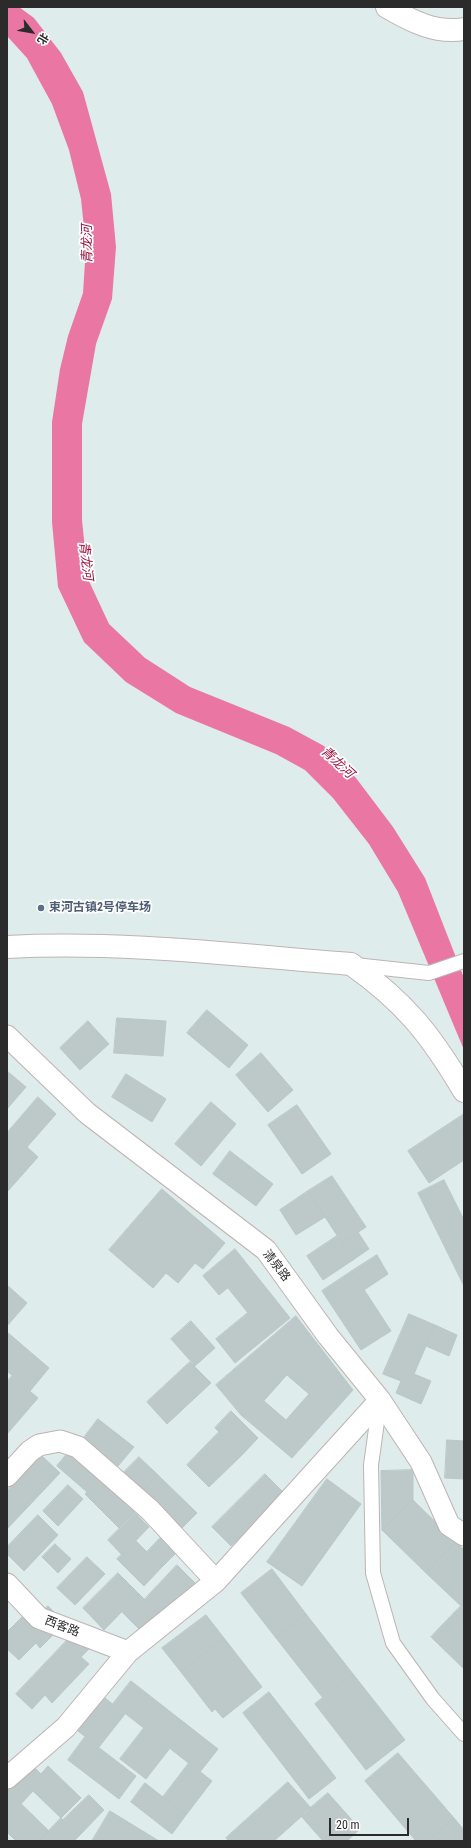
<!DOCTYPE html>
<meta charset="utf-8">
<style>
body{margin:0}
#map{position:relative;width:471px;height:1848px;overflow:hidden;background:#deeceb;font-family:"Roboto Condensed","Noto Sans SC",sans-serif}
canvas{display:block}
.frame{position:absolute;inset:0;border:8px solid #2b2b2b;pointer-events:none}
.north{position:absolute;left:12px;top:12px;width:40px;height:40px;-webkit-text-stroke:3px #fff;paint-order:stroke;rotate:121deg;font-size:11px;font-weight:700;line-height:16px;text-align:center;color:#2b2b2b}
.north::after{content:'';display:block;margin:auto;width:14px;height:18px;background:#2b2b2b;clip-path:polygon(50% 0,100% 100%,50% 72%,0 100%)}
.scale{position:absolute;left:329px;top:1818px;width:80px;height:18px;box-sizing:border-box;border:2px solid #2b2b2b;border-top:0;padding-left:5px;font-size:12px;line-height:14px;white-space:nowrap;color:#2b2b2b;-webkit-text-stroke:3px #fff;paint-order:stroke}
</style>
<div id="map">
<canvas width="471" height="1848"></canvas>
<div class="frame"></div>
<div class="north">北</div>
<div class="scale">20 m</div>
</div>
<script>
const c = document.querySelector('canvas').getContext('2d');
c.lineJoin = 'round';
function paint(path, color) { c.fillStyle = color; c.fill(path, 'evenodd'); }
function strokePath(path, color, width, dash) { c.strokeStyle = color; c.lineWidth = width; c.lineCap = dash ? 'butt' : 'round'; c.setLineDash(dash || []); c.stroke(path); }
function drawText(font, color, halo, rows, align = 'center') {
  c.font = font + ' "Roboto Condensed","Noto Sans SC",sans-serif'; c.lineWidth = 3.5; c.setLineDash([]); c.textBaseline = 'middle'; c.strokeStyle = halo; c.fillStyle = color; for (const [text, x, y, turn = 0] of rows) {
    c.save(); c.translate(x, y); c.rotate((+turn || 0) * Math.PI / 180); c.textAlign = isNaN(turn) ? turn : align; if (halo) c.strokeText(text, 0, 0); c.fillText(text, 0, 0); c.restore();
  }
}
paint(new Path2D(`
 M 7,7 L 19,7 L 34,18 L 61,53 L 83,92 L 111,194 L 116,247 L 112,299 L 96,344 L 82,424 L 82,520 L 88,579 L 109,624 L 145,658 L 190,687 L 289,727 L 324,746 L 356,778 L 393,827 L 425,878 L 464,978 L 464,1050 L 398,892 L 369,844 L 333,798 L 305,770 L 276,754 L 176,713 L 126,682 L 84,642 L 58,587 L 52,522 L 52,422 L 60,369 L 68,336 L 83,293 L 86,247 L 81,199 L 69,150 L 52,104 L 27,58 L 7,36 Z`), '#ea76a4');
const building = new Path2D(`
 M 207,1010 L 248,1045 L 229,1068 L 187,1033 Z
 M 117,1018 L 166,1021 L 163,1056 L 114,1053 Z
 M 88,1021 L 109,1044 L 80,1070 L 60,1048 Z
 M 261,1053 L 293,1090 L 268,1112 L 236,1075 Z
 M 7,1071 L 26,1087 L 7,1109 Z
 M 126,1074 L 166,1099 L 152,1122 L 112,1097 Z
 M 38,1097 L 56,1114 L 27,1147 L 38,1157 L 7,1192 L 7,1133 Z
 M 211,1102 L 236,1124 L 201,1166 L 175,1144 Z
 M 297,1105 L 331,1154 L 302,1174 L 268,1125 Z
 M 464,1114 L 464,1135 L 455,1120 Z
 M 455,1120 L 464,1135 L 464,1160 L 429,1183 L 408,1151 Z
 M 230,1151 L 273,1184 L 256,1206 L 213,1174 Z
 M 332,1176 L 366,1227 L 342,1243 L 308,1191 Z
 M 444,1180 L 464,1220 L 464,1286 L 418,1193 Z
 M 162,1189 L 225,1243 L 203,1269 L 195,1263 L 178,1283 L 166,1273 L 153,1288 L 109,1250 Z
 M 308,1191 L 325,1217 L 296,1235 L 280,1210 Z
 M 358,1232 L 369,1249 L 353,1260 L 342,1243 Z
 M 337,1236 L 353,1260 L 323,1280 L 307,1256 Z
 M 235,1249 L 251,1269 L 219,1295 L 203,1276 Z
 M 377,1255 L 388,1274 L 364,1290 L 352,1271 Z
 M 251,1269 L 271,1294 L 248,1313 L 228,1288 Z
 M 352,1271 L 391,1331 L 361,1350 L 322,1291 Z
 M 7,1285 L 27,1303 L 7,1326 Z
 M 271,1294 L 290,1318 L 235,1363 L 216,1339 Z
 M 409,1314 L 435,1325 L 414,1374 L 431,1381 L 421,1404 L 396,1393 L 401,1381 L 383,1374 Z
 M 296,1316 L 353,1390 L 292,1458 L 241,1415 L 216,1385 ZM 287,1375 L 309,1394 L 286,1420 L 264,1401 Z
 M 191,1321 L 215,1348 L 195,1366 L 171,1339 Z
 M 435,1325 L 457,1335 L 449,1356 L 426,1346 Z
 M 7,1332 L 49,1368 L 30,1391 L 7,1371 Z
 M 190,1362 L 211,1383 L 167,1424 L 147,1402 Z
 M 12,1376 L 38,1398 L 7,1434 L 7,1382 Z
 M 231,1411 L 258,1438 L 242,1455 L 215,1428 Z
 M 98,1419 L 134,1447 L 118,1466 L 83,1439 Z
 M 219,1432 L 242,1455 L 209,1487 L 187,1465 Z
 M 447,1440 L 464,1441 L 464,1479 L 445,1478 Z
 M 71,1449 L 137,1510 L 119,1528 L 85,1494 L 87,1492 L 57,1466 Z
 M 41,1455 L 60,1473 L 7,1529 L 7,1491 Z
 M 139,1457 L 158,1475 L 142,1492 L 122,1474 Z
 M 413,1470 L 413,1500 L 382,1530 L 381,1471 Z
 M 265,1474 L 284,1493 L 231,1546 L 212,1527 Z
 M 158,1475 L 197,1513 L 180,1530 L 142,1492 Z
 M 327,1479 L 361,1504 L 302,1586 L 267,1562 Z
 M 68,1485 L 83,1499 L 58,1526 L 43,1511 Z
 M 413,1500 L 456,1542 L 426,1573 L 382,1530 Z
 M 135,1513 L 149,1527 L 122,1555 L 108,1540 Z
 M 38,1515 L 58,1535 L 24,1571 L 7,1554 L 7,1547 Z
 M 162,1536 L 178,1551 L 162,1567 L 147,1552 Z
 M 136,1541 L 162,1567 L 144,1586 L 117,1559 Z
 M 456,1542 L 464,1550 L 464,1603 L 461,1606 L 426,1573 Z
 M 55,1544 L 71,1559 L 58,1573 L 42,1557 Z
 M 87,1557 L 105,1574 L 75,1605 L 57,1588 Z
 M 177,1565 L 196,1584 L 163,1618 L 145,1599 Z
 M 272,1569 L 306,1614 L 276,1638 L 241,1593 Z
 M 118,1573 L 139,1594 L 104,1630 L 83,1608 Z
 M 139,1594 L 163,1618 L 146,1636 L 122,1612 Z
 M 464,1603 L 464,1622 L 454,1613 Z
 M 48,1606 L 65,1623 L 40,1648 L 36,1643 L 19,1660 L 7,1649 L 7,1632 L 29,1610 L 36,1618 Z
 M 454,1613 L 464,1622 L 464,1669 L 431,1637 Z
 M 306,1614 L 353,1674 L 323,1698 L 276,1638 Z
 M 206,1615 L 224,1638 L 181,1672 L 162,1648 Z
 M 73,1634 L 89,1649 L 81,1657 L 89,1664 L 52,1703 L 45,1695 L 32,1709 L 16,1694 Z
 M 224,1638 L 262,1687 L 223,1718 L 215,1709 L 212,1712 L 181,1672 Z
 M 353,1674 L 405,1740 L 366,1770 L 315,1704 Z
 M 131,1681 L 218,1749 L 200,1772 L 113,1704 Z
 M 269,1692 L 336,1778 L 309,1799 L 243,1713 Z
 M 100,1694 L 125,1714 L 99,1747 L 74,1728 Z
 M 144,1728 L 170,1748 L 146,1779 L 120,1759 Z
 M 85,1737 L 136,1776 L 119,1799 L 68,1760 Z
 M 398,1753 L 454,1818 L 428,1841 L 416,1841 L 365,1781 Z
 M 29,1762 L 41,1774 L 48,1766 L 81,1798 L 61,1818 L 33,1791 L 21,1804 L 7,1790 L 7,1785 Z
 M 189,1763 L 212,1781 L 186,1815 L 163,1797 Z
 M 288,1782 L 311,1808 L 274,1841 L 229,1841 L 226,1838 Z
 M 145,1783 L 186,1815 L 172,1834 L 131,1802 Z
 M 7,1790 L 49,1831 L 39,1841 L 16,1841 L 7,1832 Z
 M 328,1793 L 360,1829 L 347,1841 L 323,1841 L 301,1816 Z
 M 89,1795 L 104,1810 L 79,1836 L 63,1820 Z
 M 110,1811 L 159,1841 L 92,1841 Z
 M 61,1818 L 79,1836 L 74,1841 L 39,1841 Z
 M 454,1818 L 464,1830 L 464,1841 L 428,1841 Z`);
paint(building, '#bdc8c8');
strokePath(building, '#b8c8c8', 1);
const service = new Path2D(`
 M 355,965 L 429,973 L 464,961
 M 380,1400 L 371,1465 L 373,1573 L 393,1643 L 433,1699 L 464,1734`);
const pedestrian = new Path2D(`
 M 7,1036 L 87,1113 L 266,1250 L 328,1336 L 380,1400 L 421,1462 L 449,1525 L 464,1535
 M 7,1476 L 30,1451 L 39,1445 L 60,1441 L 78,1447 L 150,1510 L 216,1581
 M 7,1584 L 39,1618 L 128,1652
 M 7,1778 L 66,1727 L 128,1652 L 216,1581 L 380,1400`);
const minor = new Path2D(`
 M 387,7 C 411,21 436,34 464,29
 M 7,947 C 122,941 236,955 351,964 C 405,1002 431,1035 464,1091`);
strokePath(service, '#beb4b1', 16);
strokePath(pedestrian, '#beb4b1', 23);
strokePath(minor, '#beb4b1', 24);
strokePath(service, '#fff', 14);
strokePath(pedestrian, '#fff', 21);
strokePath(minor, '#fff', 22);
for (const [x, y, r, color] of [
 [41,908,4,"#5c6f8a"]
]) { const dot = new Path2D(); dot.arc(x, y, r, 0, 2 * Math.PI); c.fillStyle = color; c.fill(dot); strokePath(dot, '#fff', 1.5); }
drawText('bold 12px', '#4e5e75', '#fff', [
 ["束河古镇2号停车场",49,908]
], 'left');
drawText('12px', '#2b2b2b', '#fff', [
 ["清泉路",276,1266,52],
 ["西客路",62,1627,21]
]);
drawText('italic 13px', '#98133d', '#fff', [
 ["青龙河",88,244,-91],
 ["青龙河",85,561,83],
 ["青龙河",337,763,43]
]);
</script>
